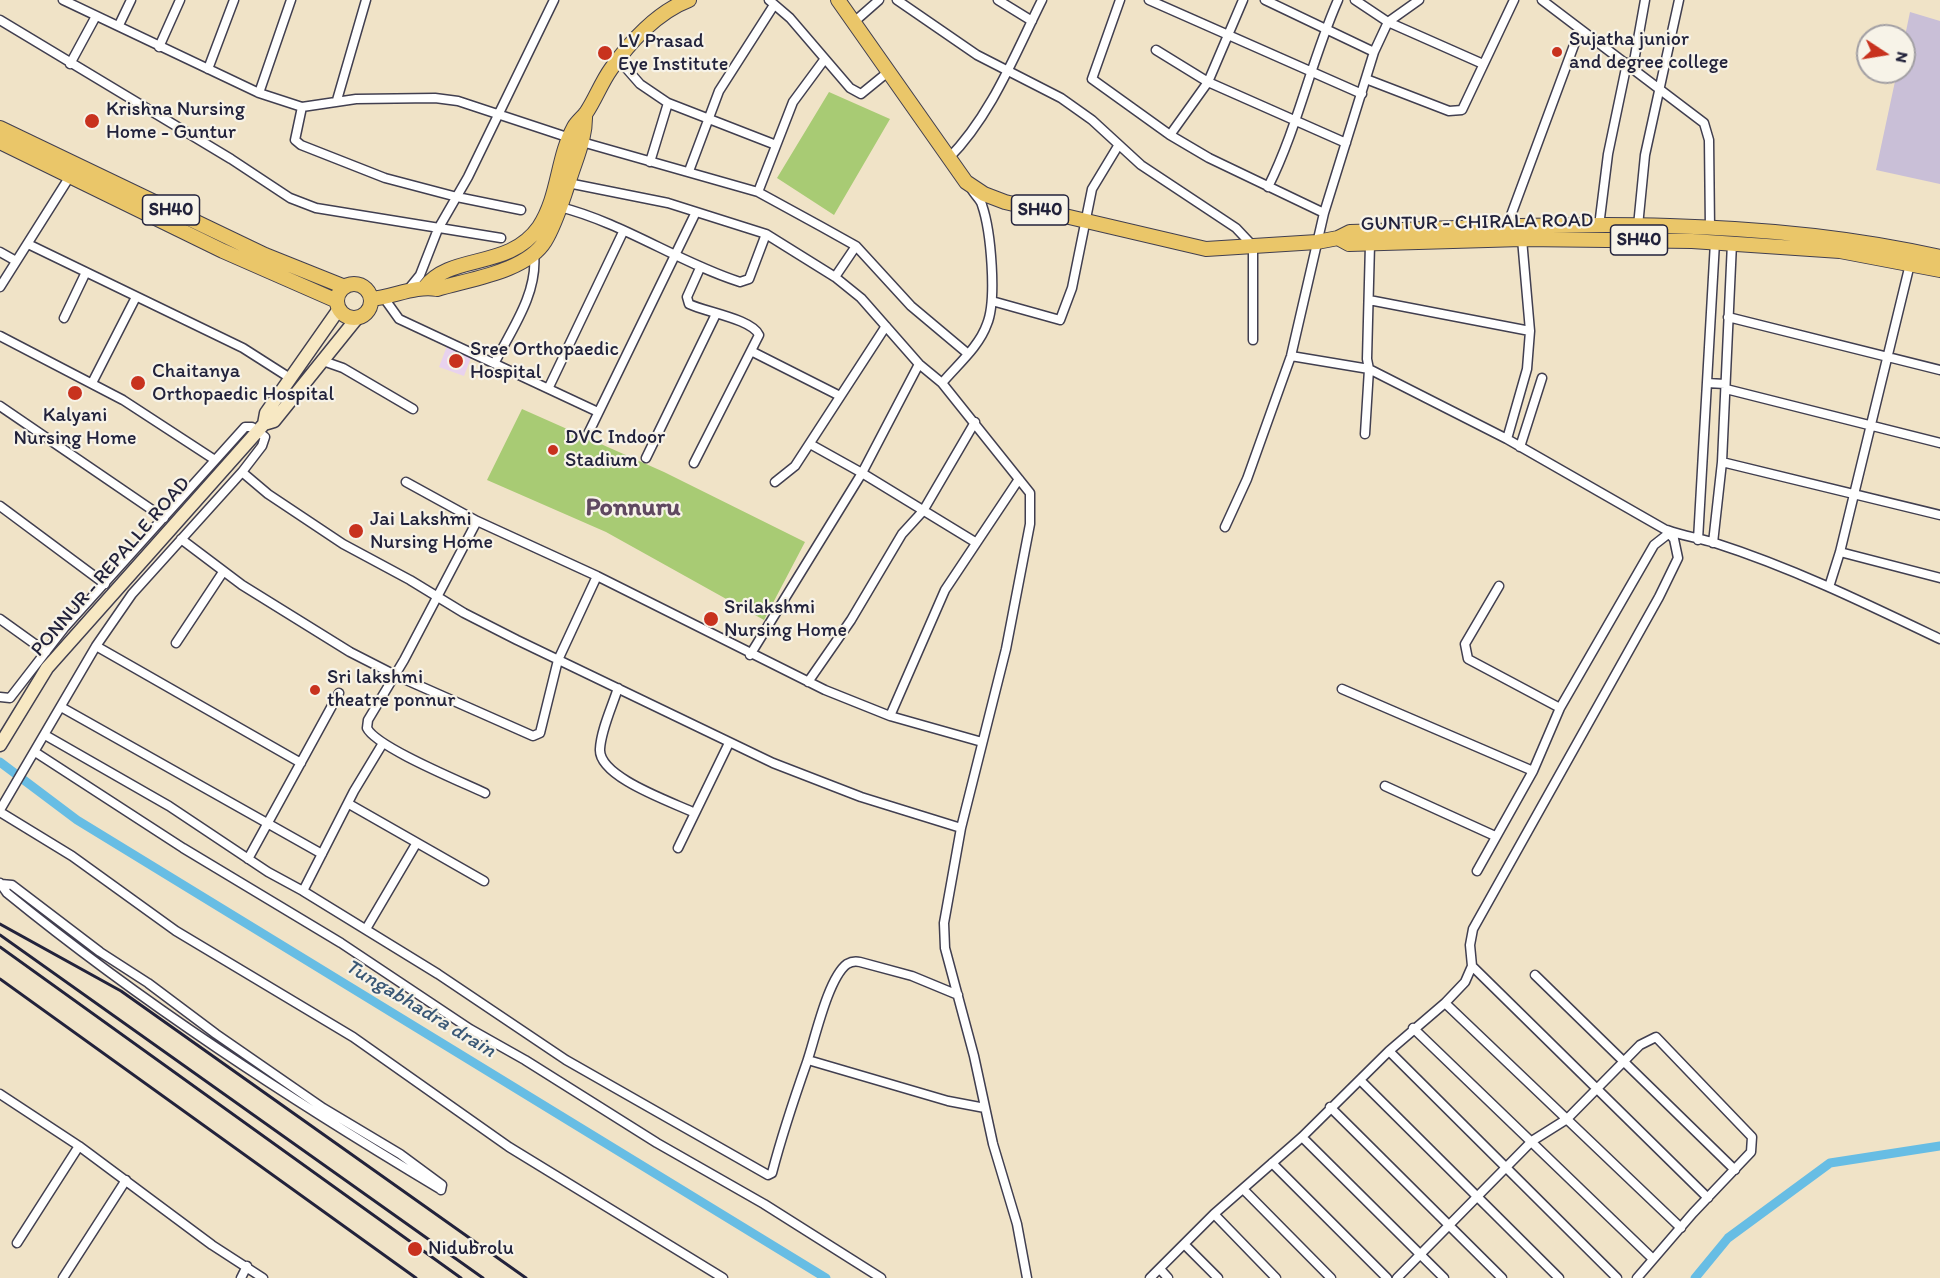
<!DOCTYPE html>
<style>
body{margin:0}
#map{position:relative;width:1940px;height:1278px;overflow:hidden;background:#f0e3c7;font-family:Itim,sans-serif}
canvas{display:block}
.north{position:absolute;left:1856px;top:24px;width:60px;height:60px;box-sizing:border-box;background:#f7f3e8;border:2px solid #a29fa3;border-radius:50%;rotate:102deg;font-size:16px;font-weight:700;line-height:24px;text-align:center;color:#22223b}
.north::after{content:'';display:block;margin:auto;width:21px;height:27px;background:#c8321e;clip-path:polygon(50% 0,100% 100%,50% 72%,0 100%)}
</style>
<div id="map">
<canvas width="1940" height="1278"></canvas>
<div class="north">N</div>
</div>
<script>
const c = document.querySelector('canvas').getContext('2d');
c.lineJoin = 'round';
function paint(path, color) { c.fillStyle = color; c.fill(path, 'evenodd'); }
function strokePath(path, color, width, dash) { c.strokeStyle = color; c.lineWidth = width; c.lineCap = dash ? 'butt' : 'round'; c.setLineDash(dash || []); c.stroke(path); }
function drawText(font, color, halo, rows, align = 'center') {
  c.font = font + ' Itim,sans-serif'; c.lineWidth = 4.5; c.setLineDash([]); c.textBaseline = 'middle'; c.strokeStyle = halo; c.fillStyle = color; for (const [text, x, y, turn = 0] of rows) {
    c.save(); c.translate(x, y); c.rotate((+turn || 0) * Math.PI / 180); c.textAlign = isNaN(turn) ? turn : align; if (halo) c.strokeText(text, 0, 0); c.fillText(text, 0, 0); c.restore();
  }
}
paint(new Path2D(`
 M 447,346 L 472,355 L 464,376 L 439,367 Z`), '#e8d2ee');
paint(new Path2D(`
 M 1910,12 L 1940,21 L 1940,184 L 1876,170 L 1897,72 L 1904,72 L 1904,41 Z`), '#c9bfd7');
paint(new Path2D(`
 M 829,92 L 890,119 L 834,215 L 777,178 Z
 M 522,409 L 664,472 L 805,542 L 764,620 L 606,532 L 487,480 Z`), '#a8cb74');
strokePath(new Path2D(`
 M 0,762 L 77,820 L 826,1278
 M 1695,1278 L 1728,1238 L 1830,1163 L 1940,1146`), '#67bde4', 9);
const minor = new Path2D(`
 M 63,0 L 259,93 L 302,107 L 356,99 L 435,98 L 458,101 L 570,138
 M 769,0 L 790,18 L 850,88 L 861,94 L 888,72
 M 897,0 L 977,55 L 1061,98 L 1092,120 L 1141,165 L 1236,228 L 1253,246 L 1253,340
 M 998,0 L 1032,21
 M 1120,0 L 1092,79 L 1170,135 L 1209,158 L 1324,213
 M 1149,0 L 1362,94
 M 1265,0 L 1374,52
 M 1355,0 L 1388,22 L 1483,64
 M 1542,0 L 1704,123 L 1709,140 L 1710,229
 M 0,20 L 231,159 L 290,198 L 316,208 L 501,238
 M 854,22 L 879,0
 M 119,25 L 131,0
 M 159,47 L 180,0
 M 1156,50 L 1208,82 L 1346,143
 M 619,60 L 640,84 L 668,103 L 776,145
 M 70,64 L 96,16
 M 1633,67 L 1645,0
 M 208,69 L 234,0
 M 1366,79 L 1449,111 L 1462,110 L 1514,0
 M 259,93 L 291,0
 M 337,100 L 366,0
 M 302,107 L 295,140 L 301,145 L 385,178 L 457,197 L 521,210
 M 1170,135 L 1208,82 L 1243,0
 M 582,142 L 758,192 L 822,227 L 856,246 L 911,306 L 967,353
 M 948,159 C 991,116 1015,54 1042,0
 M 650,162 L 668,103
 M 689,171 L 719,91 L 774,5
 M 568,183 L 668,203 L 766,234 L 835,277 L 861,298 L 919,364 L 942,383 L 1030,493 L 1030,524 L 1006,649 L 961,828 L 944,923 L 945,948 L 974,1056 L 993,1144 L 1017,1224 L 1027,1278
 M 1268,187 C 1298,127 1311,61 1338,0
 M 758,192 L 793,102 L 824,60
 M 560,207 C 623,223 678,262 740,282 L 749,279 L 766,234
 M 1507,226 L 1580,29
 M 1599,226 L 1608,154 L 1627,63
 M 1638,226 L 1645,155 L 1679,0
 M 28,244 L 243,348 L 290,378
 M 0,252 L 16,261
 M 835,277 L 856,246
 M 0,287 L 72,173
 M 407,291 L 420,275 L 438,229 L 468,177 L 554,0
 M 384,298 L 399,319 L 598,412
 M 1369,300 L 1530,331
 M 992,301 L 1060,320 L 1072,288 L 1092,189 L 1118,146
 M 1728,317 L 1940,370
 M 64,318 L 86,272
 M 0,336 L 123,400 L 215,460
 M 751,351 L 840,396
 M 1291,356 L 1369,369 L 1365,434
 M 323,361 L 343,368 L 413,409
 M 495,362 C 512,329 538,293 534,254
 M 92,383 L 136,297
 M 942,383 C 957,365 979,347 987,324 C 997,300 991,231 982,205 C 981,200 975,195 972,190
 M 1707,383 L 1725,384
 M 549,387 L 623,232
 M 1726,389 L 1940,443
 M 0,406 L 164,518
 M 588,434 L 696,212
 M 1507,439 L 1527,369 L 1530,331 L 1522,239
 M 810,444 L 862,473 L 975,542
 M 1520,447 L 1542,378
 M 646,458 L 716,314
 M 1722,462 L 1940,515
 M 694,463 L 759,335 C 752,319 705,312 689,304 L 687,297 L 700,268
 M 242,472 L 268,494 L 343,544 L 410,580 L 464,613 L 517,640 L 773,763 L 861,797 L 961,828
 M 406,482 L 477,521 L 597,576 L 825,690 L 890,716 L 982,742
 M 775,482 L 795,466 L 886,326
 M 0,506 L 105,584
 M 477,521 L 404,660 L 368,720 L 367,728 C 376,747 462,782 485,793
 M 1225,527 L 1247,479 L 1291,356 L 1324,213 L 1374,52 L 1388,22 L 1419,0
 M 1667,530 C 1683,536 1699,538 1715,543 C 1793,568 1867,604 1940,639
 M 181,539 L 242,585 L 350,652 L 395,675 L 533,736 L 540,733 L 558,660 L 597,576
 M 1698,540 L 1715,242
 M 1713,543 L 1722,462 L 1732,243
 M 1840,552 L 1940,578
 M 1499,586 L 1465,644 L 1468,659 L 1560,708
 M 1829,587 L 1840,552 L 1910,264
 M 0,619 L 46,652
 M 176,643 L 223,572
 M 96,646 L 301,763
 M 750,655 L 862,473 L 919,364
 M 808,682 L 851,620 L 902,534 L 923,511 L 975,422
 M 618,688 C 612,707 601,730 600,749 C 598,777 672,802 695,813
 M 1342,689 L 1533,771
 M 0,697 L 10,698 L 65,627 L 245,427 L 252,427 L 265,437 L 262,446 L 242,472 L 132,594 L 96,646 L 0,810
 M 61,707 L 322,854
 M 890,716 L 945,590 L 1019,479
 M 45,735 L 169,806 L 268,872 L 303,891 L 354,791 L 383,743
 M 35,752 L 183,848 L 341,943 L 470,1029 L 525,1060 L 657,1143 L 764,1204 L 881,1278
 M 1385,786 L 1495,836
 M 349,804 L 484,881
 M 0,812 L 72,856 L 176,931 L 353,1037 L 509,1147 L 723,1278
 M 678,848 L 729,743
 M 248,859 L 339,693
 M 1477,871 L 1533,771 L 1560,708 L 1654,545 L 1668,534
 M 0,883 L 7,893 C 143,1004 290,1099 440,1189
 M 1,884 L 12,885 L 100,952 L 148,983 L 216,1034 L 323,1108 L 400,1154 L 442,1185 L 441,1190
 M 303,891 L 438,974 L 566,1060 L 768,1175 L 772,1173 C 782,1135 794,1099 807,1062 C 815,1039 828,978 847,964 C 852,961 856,961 860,962 L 912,976 L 958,995
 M 366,929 L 416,844
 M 1472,966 L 1708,1198
 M 1535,975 L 1735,1170
 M 1445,1003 L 1681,1228
 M 1413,1028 L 1653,1259
 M 1389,1051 L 1617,1278
 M 808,1060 L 948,1101 L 985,1108
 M 1360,1080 L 1559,1278
 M 0,1094 L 79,1146 L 212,1245 L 263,1278
 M 1330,1107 L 1502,1278
 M 1302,1137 L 1444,1278
 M 1272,1163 L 1387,1278
 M 1244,1190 L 1331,1278
 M 1214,1214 L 1276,1278
 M 17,1243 L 79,1146
 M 1185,1245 L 1218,1278
 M 1160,1269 L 1168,1278
 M 63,1278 L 126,1180
 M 241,1278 L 247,1266
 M 1150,1278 L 1214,1214 L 1302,1137 L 1389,1051 L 1445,1003 L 1465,982 L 1472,966 L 1470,945 L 1473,929 L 1659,597 L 1678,558 L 1674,539 L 1666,530 L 1507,439 L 1369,369 L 1367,359 L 1370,244
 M 1397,1278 L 1532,1141 L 1567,1119 L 1640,1045 L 1656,1037 L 1752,1137 L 1751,1152 L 1693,1213 L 1637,1278`);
const secondary = new Path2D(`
 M 264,424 L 266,413 L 339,309
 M 0,745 L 47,668 L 264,424 L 274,421 L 357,318`);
const primary = new Path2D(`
 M 838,0 L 966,182 L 984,194 L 1005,202 L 1206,249 L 1317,242 L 1338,238 L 1350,232 C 1546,225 1747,213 1940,257
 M 0,128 L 265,255 L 345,287
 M 0,142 L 223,251 L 337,301
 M 1338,238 L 1349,244 L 1522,239 L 1692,241 L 1840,251 L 1940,270
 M337 301a17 17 0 1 1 34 0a17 17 0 1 1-34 0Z
 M 425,287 C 451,253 509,270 539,227 C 559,197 557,158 574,127 C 577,122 582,118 586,113 C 595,100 601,83 611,69 C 629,43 657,12 689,0
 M 371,299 C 393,297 416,285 437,289 C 469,279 526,272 545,241 C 556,223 562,201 569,181 C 576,158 586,138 585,114`);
strokePath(minor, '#413f50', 11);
strokePath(secondary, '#413f50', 15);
strokePath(primary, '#413f50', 16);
strokePath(minor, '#fff', 8);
strokePath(secondary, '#f7e8c3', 12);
strokePath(primary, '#eac669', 14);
strokePath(new Path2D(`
 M 0,924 L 121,991 L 526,1278
 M 0,935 L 483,1278
 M 0,947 L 461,1278
 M 0,979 L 416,1278`), '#22223b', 3);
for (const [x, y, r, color] of [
 [1557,52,6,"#c8321e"],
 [605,53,8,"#c8321e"],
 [92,121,8,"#c8321e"],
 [456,361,8,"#c8321e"],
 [138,383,8,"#c8321e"],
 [75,393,8,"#c8321e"],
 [553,450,6,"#c8321e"],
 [356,531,8,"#c8321e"],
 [711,619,8,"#c8321e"],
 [315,690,6,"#c8321e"],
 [415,1249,8,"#c8321e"]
]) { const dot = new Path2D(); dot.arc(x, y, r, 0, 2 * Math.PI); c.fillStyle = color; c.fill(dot); strokePath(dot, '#f7f3e8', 2); }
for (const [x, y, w] of [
 [171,210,57],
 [1040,210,57],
 [1639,240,57]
]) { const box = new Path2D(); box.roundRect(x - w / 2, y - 15, w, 30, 4.5); c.fillStyle = '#f7f3e8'; c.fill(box); strokePath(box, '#22223b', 1.5); }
drawText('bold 18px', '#22223b', null, [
 ["SH40",171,210],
 ["SH40",1040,210],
 ["SH40",1639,240]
]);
drawText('20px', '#22223b', '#f7f3e8', [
 ["Sujatha junior",1569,40],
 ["and degree college",1569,63],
 ["LV Prasad",618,42],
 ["Eye Institute",618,65],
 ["Krishna Nursing",106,110],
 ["Home - Guntur",106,133],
 ["Sree Orthopaedic",470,350],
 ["Hospital",470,373],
 ["Chaitanya",152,372],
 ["Orthopaedic Hospital",152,395],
 ["Kalyani",75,416,"center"],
 ["Nursing Home",75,439,"center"],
 ["DVC Indoor",565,438],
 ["Stadium",565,461],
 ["Jai Lakshmi",370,520],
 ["Nursing Home",370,543],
 ["Srilakshmi",724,608],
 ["Nursing Home",724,631],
 ["Sri lakshmi",327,678],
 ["theatre ponnur",327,701],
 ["Nidubrolu",428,1249]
], 'left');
drawText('20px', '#22223b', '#f7f3e8', [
 ["GUNTUR - CHIRALA ROAD",1477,223,-1],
 ["PONNUR - REPALLE ROAD",111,567,-49]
]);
drawText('italic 21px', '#3a5876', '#f7f3e8', [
 ["Tungabhadra drain",420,1009,31]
]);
drawText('bold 26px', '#5f4860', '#f7f3e8', [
 ["Ponnuru",633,508]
]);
</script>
